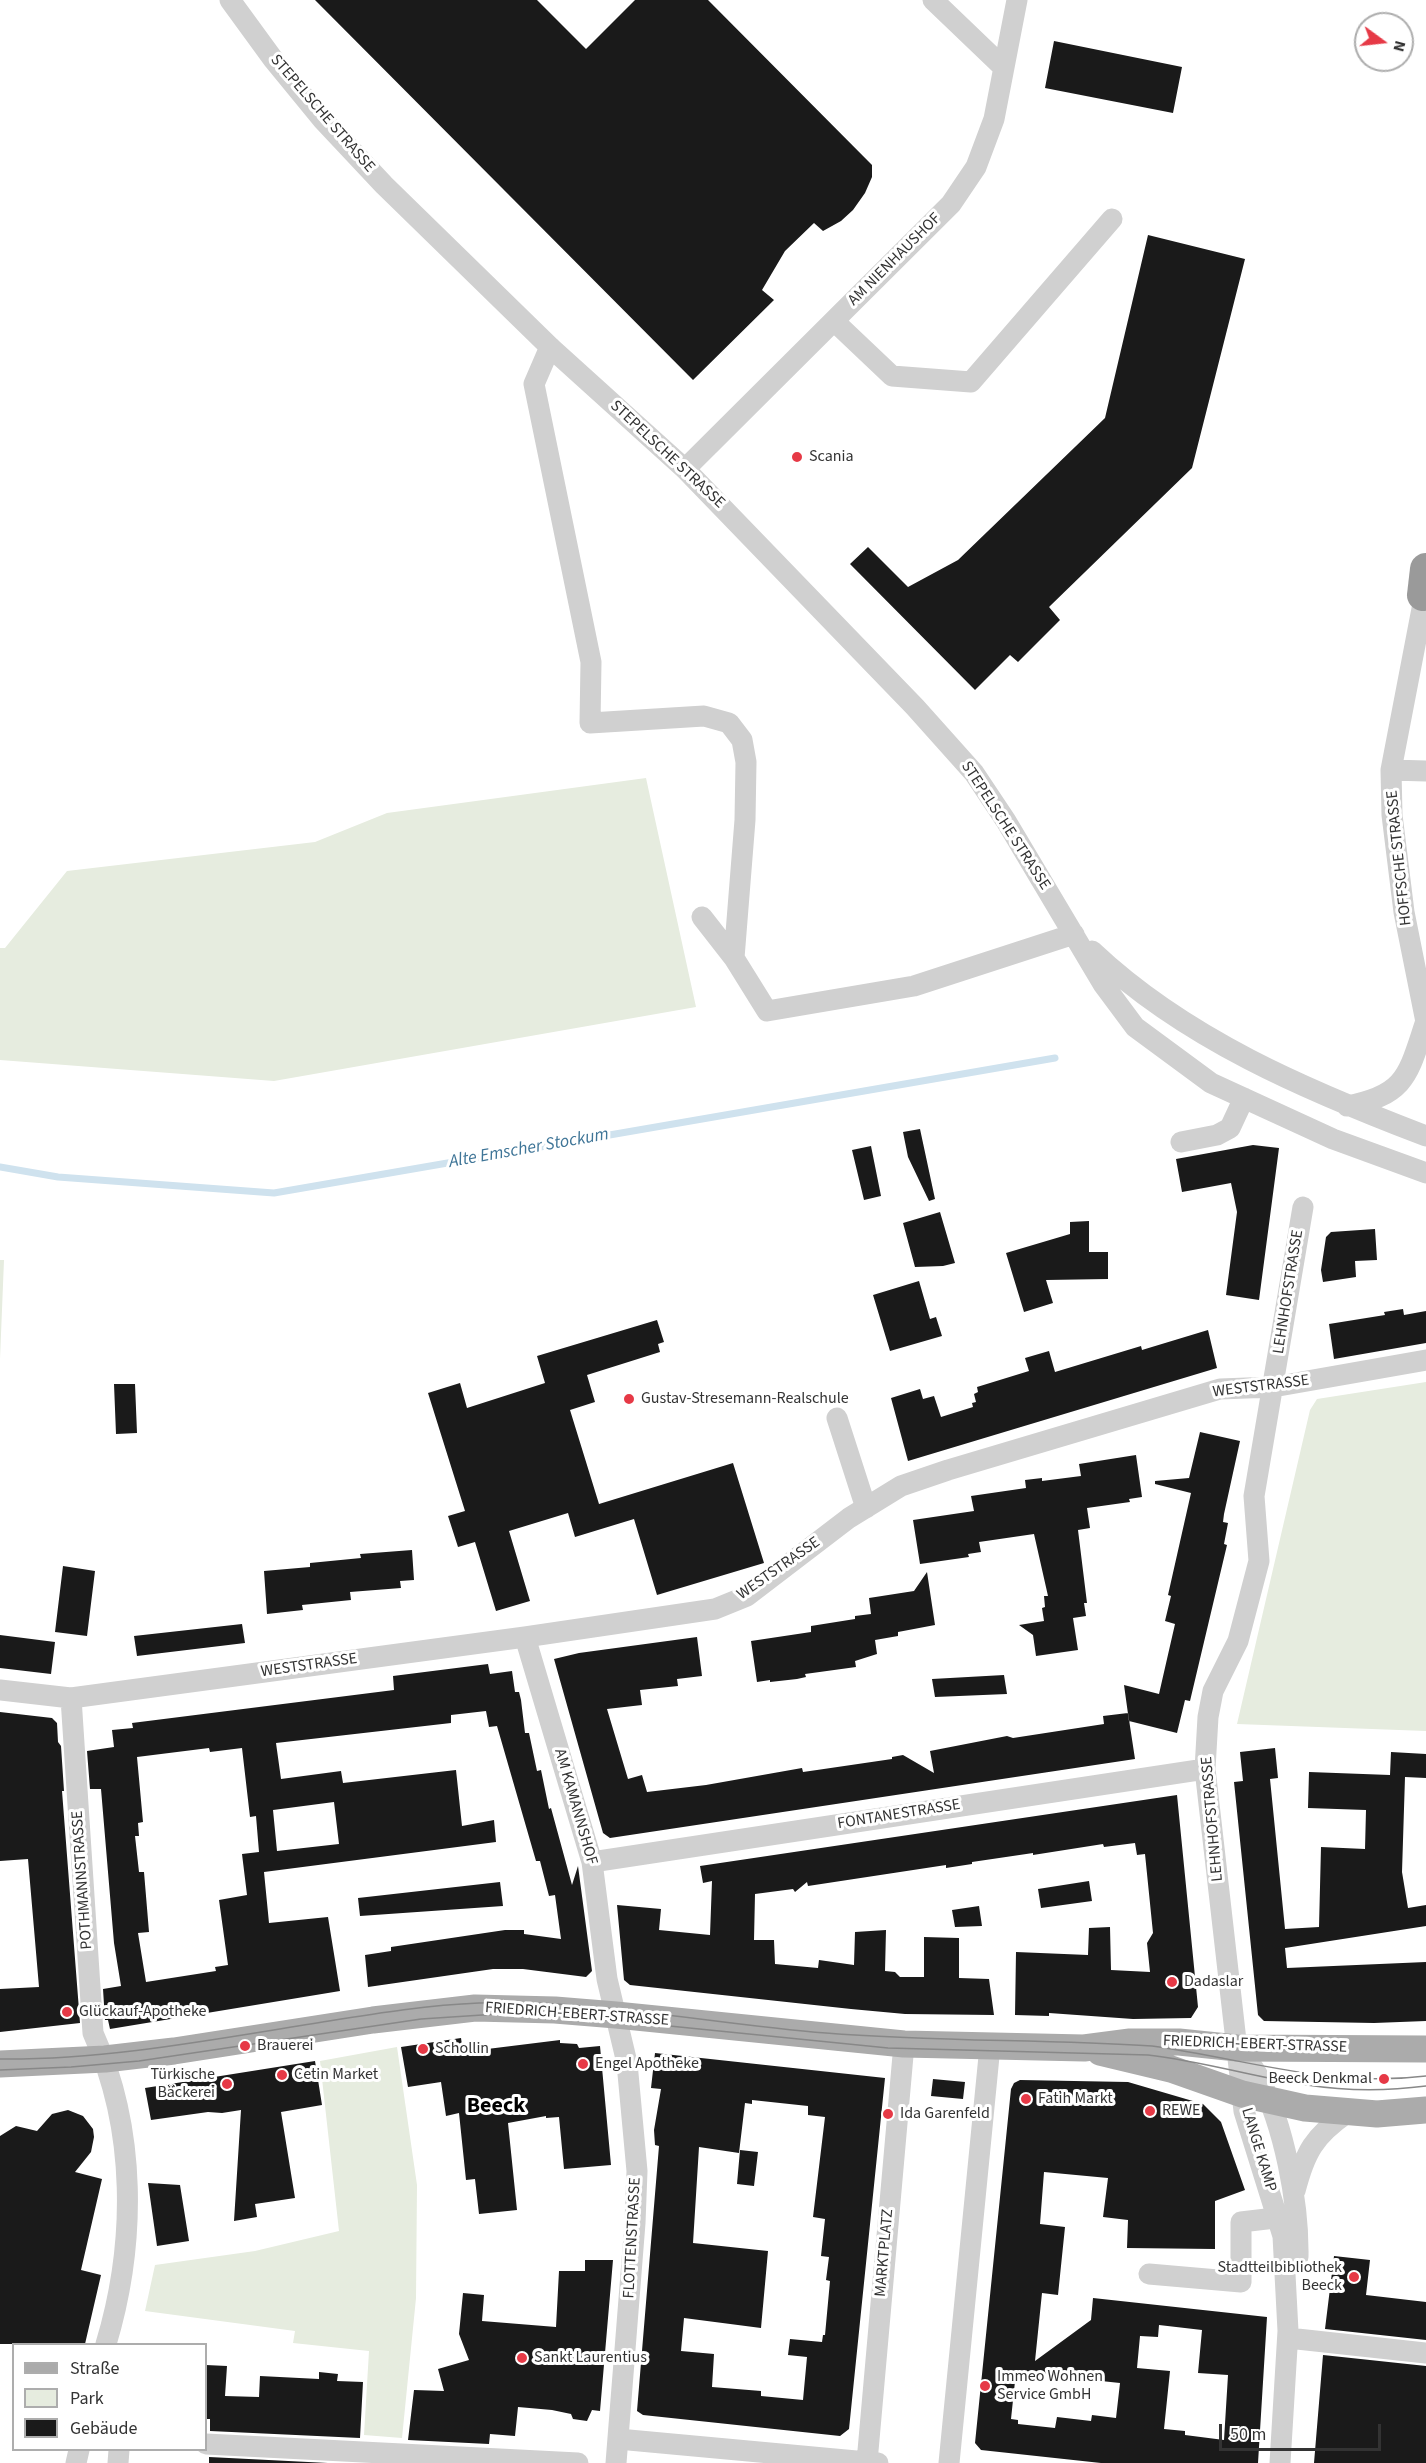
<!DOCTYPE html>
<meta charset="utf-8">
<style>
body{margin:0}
#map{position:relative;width:1426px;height:2463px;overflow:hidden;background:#fff;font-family:"Source Sans 3",sans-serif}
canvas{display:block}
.legend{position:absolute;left:12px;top:2343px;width:195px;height:108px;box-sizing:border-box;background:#fff;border:2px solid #adadad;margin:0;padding:8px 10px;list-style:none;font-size:18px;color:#333}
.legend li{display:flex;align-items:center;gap:12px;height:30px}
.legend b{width:30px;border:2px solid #adadad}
.north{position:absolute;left:1354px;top:12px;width:60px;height:60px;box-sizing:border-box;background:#fff;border:2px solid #adadad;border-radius:50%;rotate:105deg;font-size:16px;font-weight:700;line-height:24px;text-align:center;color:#333}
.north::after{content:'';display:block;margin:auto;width:21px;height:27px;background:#e63946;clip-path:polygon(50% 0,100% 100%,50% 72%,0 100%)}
.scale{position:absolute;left:1219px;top:2424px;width:162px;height:27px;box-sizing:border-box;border:3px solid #333;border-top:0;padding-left:8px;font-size:18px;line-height:21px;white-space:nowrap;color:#333;-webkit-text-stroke:4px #fff;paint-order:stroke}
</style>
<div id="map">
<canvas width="1426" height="2463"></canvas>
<ul class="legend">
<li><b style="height:8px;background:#ababab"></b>Straße</li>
<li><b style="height:16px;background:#e6ecdf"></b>Park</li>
<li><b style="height:16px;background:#1a1a1a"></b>Gebäude</li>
</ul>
<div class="north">N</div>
<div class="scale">50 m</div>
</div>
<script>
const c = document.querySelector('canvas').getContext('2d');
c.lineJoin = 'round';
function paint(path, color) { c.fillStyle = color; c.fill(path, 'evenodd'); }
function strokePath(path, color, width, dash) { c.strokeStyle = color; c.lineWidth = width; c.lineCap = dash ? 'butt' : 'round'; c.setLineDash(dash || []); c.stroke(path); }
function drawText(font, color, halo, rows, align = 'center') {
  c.font = font + ' "Source Sans 3",sans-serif'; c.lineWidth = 6; c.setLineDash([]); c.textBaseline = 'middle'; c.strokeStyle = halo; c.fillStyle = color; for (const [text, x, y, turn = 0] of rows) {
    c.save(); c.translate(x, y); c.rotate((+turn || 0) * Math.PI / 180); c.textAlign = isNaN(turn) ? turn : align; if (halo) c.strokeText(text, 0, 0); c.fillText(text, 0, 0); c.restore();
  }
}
paint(new Path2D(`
 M 646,778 L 696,1007 L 274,1081 L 0,1060 L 0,948 L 5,948 L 67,871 L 315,842 L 387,813 Z
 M 0,1260 L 4,1260 L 0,1359 Z
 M 1426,1382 L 1426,1731 L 1237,1724 L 1310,1410 L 1317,1399 Z
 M 397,2047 L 417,2185 L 416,2298 L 402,2438 L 364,2435 L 369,2351 L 293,2343 L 295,2331 L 145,2311 L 155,2265 L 255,2251 L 339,2231 L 320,2061 Z`), '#e6ecdf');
strokePath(new Path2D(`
 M 0,1167 L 58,1177 L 274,1193 L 1055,1058`), '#cfe2ee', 7);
paint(new Path2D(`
 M 315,0 L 537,0 L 586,49 L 635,0 L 708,0 L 872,165 L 872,177 L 865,193 L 853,210 L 841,221 L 823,231 L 814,223 L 785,251 L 762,290 L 774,300 L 693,380 Z
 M 1054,41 L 1182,67 L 1173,113 L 1045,88 Z
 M 1148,235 L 1245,259 L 1192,468 L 1049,607 L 1060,620 L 1018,662 L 1010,655 L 975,690 L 850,564 L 868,547 L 908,587 L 958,560 L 1105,418 Z
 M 920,1129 L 935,1199 L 929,1201 L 908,1157 L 903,1132 Z
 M 1253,1145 L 1279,1148 L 1259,1300 L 1226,1295 L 1237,1212 L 1231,1183 L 1182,1192 L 1176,1159 Z
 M 871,1146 L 881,1196 L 864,1200 L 852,1150 Z
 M 940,1212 L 955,1263 L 943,1266 L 915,1267 L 903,1223 Z
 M 1089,1221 L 1089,1252 L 1108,1252 L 1108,1279 L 1046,1280 L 1053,1303 L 1024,1312 L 1006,1253 L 1070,1234 L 1070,1222 Z
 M 1375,1229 L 1377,1260 L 1355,1261 L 1356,1277 L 1323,1282 L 1321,1270 L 1326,1237 L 1331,1232 Z
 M 919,1281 L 930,1319 L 936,1317 L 942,1336 L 890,1351 L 873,1295 Z
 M 1403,1309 L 1404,1315 L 1426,1311 L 1426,1343 L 1334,1359 L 1329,1324 L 1385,1315 L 1384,1312 Z
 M 657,1320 L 664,1342 L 658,1344 L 660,1352 L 587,1375 L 595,1402 L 570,1410 L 599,1504 L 733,1463 L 764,1563 L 657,1595 L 634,1519 L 575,1537 L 568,1513 L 509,1531 L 530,1601 L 496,1611 L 475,1542 L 458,1547 L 448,1516 L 465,1511 L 428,1393 L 460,1383 L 467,1408 L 545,1383 L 537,1356 Z
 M 1208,1330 L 1217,1368 L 908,1461 L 891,1398 L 920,1389 L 923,1399 L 934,1396 L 941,1417 L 973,1407 L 972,1403 L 976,1402 L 974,1394 L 978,1392 L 977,1387 L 1029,1371 L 1025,1358 L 1049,1351 L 1055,1372 L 1141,1346 L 1142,1350 Z
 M 114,1384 L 135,1384 L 137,1433 L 116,1434 Z
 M 1200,1432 L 1240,1441 L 1224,1514 L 1223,1522 L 1228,1523 L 1224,1544 L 1227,1545 L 1190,1701 L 1185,1700 L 1177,1733 L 1129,1721 L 1124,1685 L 1159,1694 L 1175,1624 L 1165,1621 L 1171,1596 L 1168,1595 L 1191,1493 L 1155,1484 L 1155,1481 L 1189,1478 Z
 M 1136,1455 L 1142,1497 L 1129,1499 L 1130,1502 L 1087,1508 L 1090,1528 L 1078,1530 L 1087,1603 L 1084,1603 L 1086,1616 L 1073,1618 L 1078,1650 L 1036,1656 L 1033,1635 L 1019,1625 L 1044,1621 L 1042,1608 L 1045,1607 L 1044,1596 L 1048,1596 L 1034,1534 L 979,1542 L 981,1552 L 968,1554 L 969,1557 L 920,1564 L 913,1520 L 974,1511 L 971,1496 L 1026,1488 L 1025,1480 L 1042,1478 L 1042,1481 L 1081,1476 L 1079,1464 Z
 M 412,1550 L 414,1580 L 400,1581 L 401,1588 L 350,1592 L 351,1600 L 302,1605 L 303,1610 L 267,1614 L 264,1571 L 310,1567 L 310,1563 L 361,1558 L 360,1554 Z
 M 63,1566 L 95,1571 L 87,1636 L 55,1632 Z
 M 927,1572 L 935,1625 L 898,1632 L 898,1636 L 875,1640 L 877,1654 L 855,1661 L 856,1667 L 805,1674 L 806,1677 L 797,1679 L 770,1682 L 770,1680 L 757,1682 L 751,1641 L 811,1632 L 811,1626 L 855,1619 L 855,1616 L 871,1614 L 869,1598 L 914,1591 Z
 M 242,1624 L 245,1643 L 137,1656 L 134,1636 Z
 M 0,1635 L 55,1642 L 51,1674 L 0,1668 Z
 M 697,1637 L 702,1676 L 677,1679 L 678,1686 L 640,1690 L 642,1705 L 607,1709 L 628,1779 L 642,1775 L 647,1792 L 706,1785 L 802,1768 L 803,1772 L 817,1770 L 892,1759 L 892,1757 L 903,1755 L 934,1773 L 930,1751 L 1007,1736 L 1013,1738 L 1104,1724 L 1103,1716 L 1128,1713 L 1135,1759 L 610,1838 L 603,1833 L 554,1659 L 579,1653 Z
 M 488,1664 L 490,1674 L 512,1671 L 515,1692 L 519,1692 L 521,1700 L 525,1733 L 529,1733 L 537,1771 L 541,1770 L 549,1809 L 551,1808 L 572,1885 L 578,1866 L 592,1971 L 586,1977 L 523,1969 L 493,1969 L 368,1987 L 365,1955 L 391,1951 L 391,1947 L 505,1930 L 524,1930 L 524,1934 L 561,1939 L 555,1895 L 549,1896 L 540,1861 L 536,1861 L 497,1726 L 489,1727 L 486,1711 L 451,1715 L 451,1723 L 276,1743 L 281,1779 L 341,1771 L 343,1783 L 456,1770 L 462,1826 L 494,1820 L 496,1842 L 264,1872 L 269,1923 L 328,1917 L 340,1991 L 110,2029 L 108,2020 L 105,2020 L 103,1989 L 121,1986 L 114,1943 L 101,1789 L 90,1789 L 87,1751 L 114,1747 L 112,1730 L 133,1728 L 132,1723 L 394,1690 L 393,1676 ZM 209,1748 L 210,1752 L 242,1748 L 250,1817 L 256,1816 L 259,1852 L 242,1854 L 247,1895 L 219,1900 L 228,1965 L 215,1967 L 216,1971 L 146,1982 L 138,1933 L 149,1932 L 144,1872 L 139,1872 L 135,1836 L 139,1836 L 138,1823 L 143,1822 L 137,1757 ZM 334,1802 L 339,1844 L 277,1851 L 273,1810 Z
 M 1004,1675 L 1007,1694 L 935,1697 L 932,1679 Z
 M 0,1712 L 52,1718 L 57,1723 L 58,1742 L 61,1746 L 64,1791 L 62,1791 L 80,2023 L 0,2032 L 0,1989 L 39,1987 L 28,1859 L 0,1861 Z
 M 1275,1748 L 1278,1778 L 1270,1779 L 1285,1929 L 1319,1927 L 1321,1847 L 1365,1849 L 1366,1810 L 1308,1808 L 1309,1772 L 1390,1775 L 1391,1752 L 1426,1754 L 1426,1778 L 1405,1777 L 1402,1872 L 1408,1908 L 1426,1905 L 1426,1926 L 1285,1948 L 1287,1968 L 1426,1962 L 1426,2021 L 1374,2023 L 1264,2021 L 1258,2015 L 1234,1782 L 1243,1781 L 1240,1752 Z
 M 1177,1795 L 1198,2007 L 1191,2018 L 1133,2019 L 1049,2013 L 1049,2016 L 1015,2015 L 1016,1952 L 1088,1955 L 1089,1928 L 1110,1927 L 1111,1970 L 1150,1972 L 1147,1943 L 1153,1933 L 1145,1854 L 1137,1855 L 1135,1843 L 1104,1847 L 1103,1844 L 1033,1855 L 1033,1853 L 972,1862 L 972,1864 L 946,1868 L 946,1865 L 808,1886 L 807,1882 L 795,1892 L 793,1889 L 755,1894 L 754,1940 L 774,1940 L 775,1964 L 818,1968 L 819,1960 L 854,1965 L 855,1932 L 886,1930 L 885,1971 L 895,1972 L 900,1977 L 924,1977 L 924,1937 L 959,1938 L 959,1978 L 989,1979 L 994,2015 L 905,2014 L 851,2009 L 630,1985 L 624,1980 L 617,1905 L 661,1909 L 659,1930 L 710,1935 L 712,1881 L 703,1883 L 700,1866 Z
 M 1089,1881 L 1092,1901 L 1041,1908 L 1038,1889 Z
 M 500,1882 L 503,1906 L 360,1916 L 358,1898 Z
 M 979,1906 L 982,1926 L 955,1927 L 952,1910 Z
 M 461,2038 L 463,2052 L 560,2040 L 560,2043 L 577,2044 L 579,2048 L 600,2046 L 611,2165 L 564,2169 L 559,2117 L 546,2118 L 546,2116 L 508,2123 L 517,2210 L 479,2214 L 475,2179 L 466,2180 L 459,2113 L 446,2116 L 441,2082 L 408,2087 L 401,2047 Z
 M 655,2053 L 885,2078 L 849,2429 L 840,2436 L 643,2415 L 637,2411 L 659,2146 L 655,2145 L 654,2130 L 661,2089 L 651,2088 ZM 752,2100 L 808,2106 L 808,2115 L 825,2117 L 813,2217 L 825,2219 L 821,2256 L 829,2257 L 826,2280 L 830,2281 L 825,2335 L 823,2335 L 822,2342 L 790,2339 L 788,2355 L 807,2357 L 803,2400 L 761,2396 L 761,2391 L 712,2387 L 714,2354 L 681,2351 L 684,2318 L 761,2328 L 768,2251 L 693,2243 L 699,2147 L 739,2153 L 745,2103 L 752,2104 Z
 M 315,2061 L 322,2105 L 281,2112 L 295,2198 L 255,2204 L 257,2217 L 234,2221 L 241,2110 L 222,2113 L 208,2112 L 151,2120 L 145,2088 Z
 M 933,2079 L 965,2082 L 963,2099 L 931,2096 Z
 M 1020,2080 L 1128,2082 L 1203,2104 L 1221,2122 L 1245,2190 L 1215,2201 L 1215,2249 L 1127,2248 L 1128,2220 L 1103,2217 L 1108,2178 L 1044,2172 L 1040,2224 L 1065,2227 L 1058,2295 L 1042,2293 L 1035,2361 L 1091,2320 L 1093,2298 L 1267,2317 L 1258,2463 L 1101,2463 L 981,2450 L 975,2443 L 1011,2089 L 1014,2083 ZM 1159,2325 L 1202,2330 L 1198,2373 L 1228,2375 L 1224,2440 L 1185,2435 L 1185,2431 L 1164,2429 L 1170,2371 L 1137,2368 L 1140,2336 L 1158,2337 ZM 1016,2372 L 1120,2383 L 1116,2418 L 1092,2415 L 1091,2421 L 1057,2417 L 1055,2428 L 1018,2424 L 1018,2420 L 1011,2419 Z
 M 68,2110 L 83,2116 L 93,2129 L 94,2137 L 91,2152 L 75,2172 L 102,2179 L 81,2270 L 101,2275 L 85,2344 L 0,2344 L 0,2136 L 16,2126 L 37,2131 L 52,2114 Z
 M 740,2150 L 758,2152 L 754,2186 L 737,2184 Z
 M 148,2183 L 180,2185 L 189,2241 L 157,2246 Z
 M 1334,2256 L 1370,2260 L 1366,2295 L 1426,2302 L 1426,2340 L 1325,2329 Z
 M 585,2260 L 613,2260 L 600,2411 L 592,2410 L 587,2421 L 573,2419 L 571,2414 L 552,2410 L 518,2407 L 515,2436 L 490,2434 L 489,2444 L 408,2440 L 414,2390 L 444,2391 L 438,2369 L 469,2360 L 459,2334 L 463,2293 L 484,2295 L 482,2321 L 556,2327 L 559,2271 L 585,2271 Z
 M 1323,2355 L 1426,2366 L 1426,2463 L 1314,2463 Z
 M 206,2365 L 227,2366 L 225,2396 L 259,2397 L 260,2376 L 319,2379 L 319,2372 L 338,2374 L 337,2381 L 363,2382 L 360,2438 L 210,2431 L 210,2419 L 206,2419 Z
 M 209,2457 L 328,2463 L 209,2463 Z`), '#1a1a1a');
strokePath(new Path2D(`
 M 230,0 L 273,59 L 323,120 L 384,185 L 550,347 L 685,469 L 915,707 L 974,773 L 1006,821 L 1103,984 L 1135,1027 L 1211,1083 L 1333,1139 L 1426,1173
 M 933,0 L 1004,68
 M 834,321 L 892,376 L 971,382 L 1112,219
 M 550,347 L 534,384 L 591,662 L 590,723 L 704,716 L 729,723 L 742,740 L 746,762 L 745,820 L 734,958
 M 685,469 L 951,204 L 976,167 L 994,119 L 1017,0
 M 1426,588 L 1391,770 L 1392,815 L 1404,912 L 1426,1022
 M 1391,770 L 1426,771
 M 702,917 L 734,958 L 767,1011 L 914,986 L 1074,934
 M 1092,951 C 1185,1039 1308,1091 1426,1136
 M 1347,1106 C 1407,1095 1408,1074 1426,1021
 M 1181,1142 L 1217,1135 L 1230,1128 L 1244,1098
 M 837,1418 L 866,1508
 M 525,1637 L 592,1862 L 607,1979 L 627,2063 L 637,2171 L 635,2223 L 616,2463
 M 0,1690 L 71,1698 L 525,1637 L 715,1609 L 747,1596 L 849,1518 L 901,1486 L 948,1470 L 1220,1389 L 1273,1387 L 1426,1360
 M 71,1698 L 93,2033 C 137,2130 136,2244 106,2344
 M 592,1862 L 1205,1769
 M 1237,2048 C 1245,2057 1254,2067 1259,2078 C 1284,2125 1299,2203 1298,2257
 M 1295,2191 C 1305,2152 1314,2136 1347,2113
 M 1149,2274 L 1241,2282 L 1241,2222 L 1292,2216
 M 1288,2338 L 1426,2353
 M 618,2439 L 878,2463
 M 206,2444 L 578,2463
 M 867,2462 L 904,2044
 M 76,2463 L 79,2450
 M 118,2463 L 119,2450
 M 949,2463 L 990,2046
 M 1280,2463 L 1288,2331 L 1283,2236 L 1244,2111 L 1205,1769 L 1208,1717 L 1213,1691 L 1238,1641 L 1259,1561 L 1254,1496 L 1303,1207`), '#d0d0d0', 21);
strokePath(new Path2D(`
 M 1100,2052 L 1171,2069 L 1242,2094 L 1305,2108 L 1377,2114 L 1426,2110
 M 0,2064 L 105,2059 L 174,2051 L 373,2020 L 475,2008 L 555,2010 L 616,2015 L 904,2044 L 1084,2048 L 1130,2042 L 1179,2042 L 1237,2048 L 1426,2049`), '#ababab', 27);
strokePath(new Path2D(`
 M 1423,595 L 1426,569`), '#9a9a9a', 32);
strokePath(new Path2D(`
 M 0,2059 C 110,2060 220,2038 329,2021 C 379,2013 429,2005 479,2003 C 595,1999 711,2024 826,2033 C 935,2042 1043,2039 1152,2046 C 1246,2059 1329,2088 1426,2076
 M 0,2070 L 71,2067 L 139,2061 L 421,2019 L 513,2013 L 600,2019 L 888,2048 L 1148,2055 C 1202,2061 1253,2077 1307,2085 C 1346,2091 1387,2091 1426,2086`), '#888', 1.5);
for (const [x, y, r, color] of [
 [797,457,6,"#e63946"],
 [629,1399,6,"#e63946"],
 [1172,1982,6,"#e63946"],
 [67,2012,6,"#e63946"],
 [245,2046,6,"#e63946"],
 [423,2049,6,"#e63946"],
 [583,2064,6,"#e63946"],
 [282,2075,6,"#e63946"],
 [1384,2079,6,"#e63946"],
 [227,2084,6,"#e63946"],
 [1026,2099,6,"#e63946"],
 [1150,2111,6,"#e63946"],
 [888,2114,6,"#e63946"],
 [1354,2277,6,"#e63946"],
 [522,2358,6,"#e63946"],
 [985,2386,6,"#e63946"]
]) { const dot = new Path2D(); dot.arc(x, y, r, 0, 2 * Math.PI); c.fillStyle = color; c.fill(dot); strokePath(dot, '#fff', 2); }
drawText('16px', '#333', '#fff', [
 ["STEPELSCHE STRASSE",322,114,49],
 ["AM NIENHAUSHOF",895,260,-45],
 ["STEPELSCHE STRASSE",667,455,43],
 ["STEPELSCHE STRASSE",1005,826,57],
 ["HOFFSCHE STRASSE",1400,858,-96],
 ["LEHNHOFSTRASSE",1289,1292,-81],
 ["WESTSTRASSE",1261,1387,-7],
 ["WESTSTRASSE",779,1569,-35],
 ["WESTSTRASSE",309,1666,-8],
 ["AM KAMANNSHOF",575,1807,74],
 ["FONTANESTRASSE",899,1815,-9],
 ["LEHNHOFSTRASSE",1213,1819,-95],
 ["POTHMANNSTRASSE",83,1880,-94],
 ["FRIEDRICH-EBERT-STRASSE",577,2015,4],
 ["FRIEDRICH-EBERT-STRASSE",1255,2045,2],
 ["LANGE KAMP",1258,2150,73],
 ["FLOTTENSTRASSE",633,2238,-87],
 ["MARKTPLATZ",885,2253,-85]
]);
drawText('16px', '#333', '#fff', [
 ["Scania",809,457],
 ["Gustav-Stresemann-Realschule",641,1399],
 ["Dadaslar",1184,1982],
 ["Glückauf-Apotheke",79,2012],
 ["Brauerei",257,2046],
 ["Schollin",435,2049],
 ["Engel Apotheke",595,2064],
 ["Türkische",215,2075,"right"],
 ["Bäckerei",215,2093,"right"],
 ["Cetin Market",294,2075],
 ["Beeck Denkmal",1372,2079,"right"],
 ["Fatih Markt",1038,2099],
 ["REWE",1162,2111],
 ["Ida Garenfeld",900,2114],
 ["Stadtteilbibliothek",1342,2268,"right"],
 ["Beeck",1342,2286,"right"],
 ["Sankt Laurentius",534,2358],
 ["Immeo Wohnen",997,2377],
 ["Service GmbH",997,2395]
], 'left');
drawText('italic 18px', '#3f7597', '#fff', [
 ["Alte Emscher Stockum",529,1149,-10]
]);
drawText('bold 22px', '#000', '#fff', [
 ["Beeck",496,2107]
]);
</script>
